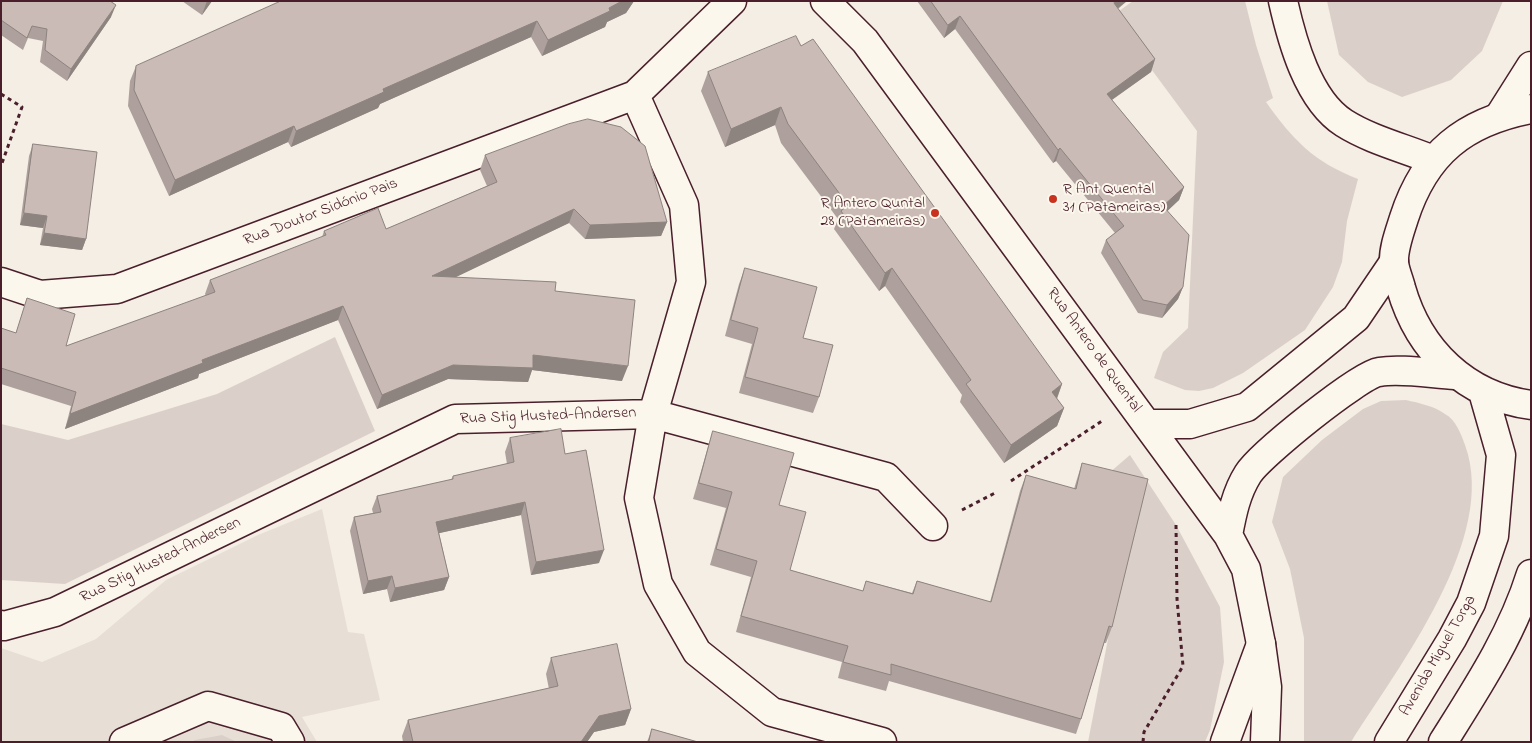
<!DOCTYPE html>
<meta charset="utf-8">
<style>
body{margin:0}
#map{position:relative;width:1532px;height:743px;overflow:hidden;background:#f4eee4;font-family:"Indie Flower",sans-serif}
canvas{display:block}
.frame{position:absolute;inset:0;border:2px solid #4a1f2b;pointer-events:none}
</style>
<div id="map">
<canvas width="1532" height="743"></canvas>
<div class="frame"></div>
</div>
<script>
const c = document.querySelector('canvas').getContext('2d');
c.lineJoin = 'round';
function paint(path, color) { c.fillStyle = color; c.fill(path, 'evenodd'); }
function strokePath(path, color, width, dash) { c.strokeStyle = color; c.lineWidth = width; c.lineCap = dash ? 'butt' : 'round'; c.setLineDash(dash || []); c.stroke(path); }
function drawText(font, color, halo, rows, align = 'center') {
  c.font = font + ' "Indie Flower",sans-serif'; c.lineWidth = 4; c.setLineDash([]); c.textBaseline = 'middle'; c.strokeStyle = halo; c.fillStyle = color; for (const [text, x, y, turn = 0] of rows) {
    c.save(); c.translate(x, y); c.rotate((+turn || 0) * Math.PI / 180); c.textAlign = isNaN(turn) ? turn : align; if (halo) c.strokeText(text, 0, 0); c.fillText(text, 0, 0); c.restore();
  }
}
paint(new Path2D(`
 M 322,509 L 348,632 L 364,634 L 380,700 L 302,717 L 317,742 L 1,742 L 1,648 L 42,662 L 96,639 L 166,580 L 258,535 Z`), '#e7dfd6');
paint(new Path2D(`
 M 1133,1 L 1245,1 L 1256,45 L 1273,98 L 1266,102 C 1293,140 1314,162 1358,179 L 1347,221 L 1342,262 L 1333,287 L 1305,330 L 1243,373 L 1213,388 L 1199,391 L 1185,390 L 1154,378 L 1163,352 L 1188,328 L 1197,131 L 1112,16 Z
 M 1327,1 L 1503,1 L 1482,51 L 1451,80 L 1402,97 L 1368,82 L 1339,55 Z
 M 335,337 L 375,431 L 65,584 L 1,580 L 1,424 L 68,440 L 217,394 Z
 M 1406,400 C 1419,403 1434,406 1445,414 C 1456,420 1461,434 1465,445 C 1499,538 1398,667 1351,742 L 1304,742 L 1304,638 L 1290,569 L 1272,522 L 1283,477 L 1322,440 L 1363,409 L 1381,401 Z
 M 1130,455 L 1176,525 L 1220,607 L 1224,662 L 1210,730 L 1205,742 L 1088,742 L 1135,500 L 1095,485 Z
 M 222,735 L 237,742 L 191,742 L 195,740 Z`), '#dbd0c9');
const minor = new Path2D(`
 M 1283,1 C 1292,41 1308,100 1344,123 C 1371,140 1404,148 1433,160
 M 635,95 L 684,205 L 691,282 L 653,414 L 639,498 L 658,584 L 697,652 L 772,712 L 882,742
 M 1,282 L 40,295 L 117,289 L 635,95 L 732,1
 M 1,625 L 4,626 L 55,612 L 455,419 L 653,414 L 886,477 L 933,526
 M 124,742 L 208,706 L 281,727 L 290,742
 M 1225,742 L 1261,644`);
const tertiary = new Path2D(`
 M 825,1 L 865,41 L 1228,535 L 1246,569 L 1261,644 L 1267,687 L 1265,742
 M 1147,424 L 1190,424 L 1247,407 L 1356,318 L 1394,262
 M 1228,535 C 1232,514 1236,493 1248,474 C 1260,455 1359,375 1379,372 C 1401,368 1433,374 1455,375`);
const secondary = new Path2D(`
 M 1531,109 C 1464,122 1425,153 1404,218 C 1400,231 1393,249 1394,263 C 1395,271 1399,280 1401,288 C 1419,351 1466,396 1531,405
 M 1389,742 L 1452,639 L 1471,603 L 1494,536 L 1501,455 L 1483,392
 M 1443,742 C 1477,688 1512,635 1531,574`);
const trunk = new Path2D(`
 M 1500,115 L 1531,66`);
strokePath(minor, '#4a1f2b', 31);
strokePath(tertiary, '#4a1f2b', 31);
strokePath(secondary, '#4a1f2b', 31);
strokePath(trunk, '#4a1f2b', 31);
strokePath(new Path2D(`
 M 1,94 L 22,107 L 1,166
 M 1011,481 L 1102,421
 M 962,510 L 997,492
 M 1143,742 L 1144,732 L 1183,666 L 1177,599 L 1176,525`), '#4a1f2b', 3, [4, 4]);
strokePath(minor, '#fbf7ec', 28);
strokePath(tertiary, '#fbf7ec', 28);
strokePath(secondary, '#fbf7ec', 28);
strokePath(trunk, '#fbf7ec', 28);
paint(new Path2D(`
 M 1,1 L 111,17 L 67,81 L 40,62 L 43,41 L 28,38 L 23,50 L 1,35 Z
 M 182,1 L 212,1 L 202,15 Z
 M 281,1 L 634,1 L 626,13 L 607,22 L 605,27 L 542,56 L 531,37 L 380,104 L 378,108 L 291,147 L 288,142 L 169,196 L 128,106 L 130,81 L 136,66 Z
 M 917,1 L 1127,1 L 1118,9 L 1155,59 L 1151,72 L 1112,100 L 1184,187 L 1179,200 L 1167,211 L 1183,287 L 1178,299 L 1162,318 L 1138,313 L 1101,253 L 1106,240 L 1115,233 L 1056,161 L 1053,163 L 955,29 L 944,38 Z
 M 801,46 L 1062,384 L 1057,399 L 1064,408 L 1057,426 L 1004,463 L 960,402 L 962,395 L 885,286 L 879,291 L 834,229 L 838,219 L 781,143 L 775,125 L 725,147 L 701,91 L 708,72 Z
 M 33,144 L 86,239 L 82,250 L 40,245 L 43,228 L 20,225 L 29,156 Z
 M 485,155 L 667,222 L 661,236 L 585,239 L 569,223 L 455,277 L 555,291 L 622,381 L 532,370 L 528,382 L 448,379 L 377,409 L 338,320 L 199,374 L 198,378 L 65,429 L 71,406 L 1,384 L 1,328 L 16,333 L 27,298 L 66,346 L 206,296 L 205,294 L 210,280 L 322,237 L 324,231 L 386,229 L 487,186 L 480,170 Z
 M 745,268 L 803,338 L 819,397 L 813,413 L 739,393 L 752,344 L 725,336 L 739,284 Z
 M 713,431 L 779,505 L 790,570 L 863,591 L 866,581 L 912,593 L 917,581 L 990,602 L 1020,491 L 1026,475 L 1074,489 L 1077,479 L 1082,463 L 1112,627 L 1106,643 L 1104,643 L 1081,719 L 1076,734 L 889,681 L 886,691 L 838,678 L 842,662 L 736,632 L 751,577 L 710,565 L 726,508 L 693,499 L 708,447 Z
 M 510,438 L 565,454 L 599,563 L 531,575 L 521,515 L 439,533 L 449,577 L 444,590 L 390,602 L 387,589 L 363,594 L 350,531 L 354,517 L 373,513 L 372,509 L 377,496 L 451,480 L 453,476 L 507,464 L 505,452 Z
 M 551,658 L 631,709 L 625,725 L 594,732 L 587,742 L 403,742 L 402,736 L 408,720 L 549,689 L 546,674 Z
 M 652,729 L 698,742 L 647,742 Z`), '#aea19d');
paint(new Path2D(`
 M 207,1 L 212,1 L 202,15 Z
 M 622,1 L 634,1 L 626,13 L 607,22 L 605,27 L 542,56 L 548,40 L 609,8 Z
 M 1115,1 L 1127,1 L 1109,15 L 1114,3 Z
 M 116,5 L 111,17 L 67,81 L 71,69 Z
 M 960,16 L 955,29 L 944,38 L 948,25 Z
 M 537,21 L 531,37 L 380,104 L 378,108 L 291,147 L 296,131 L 383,89 Z
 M 1155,59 L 1151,72 L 1103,106 L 1107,94 Z
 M 781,107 L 775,125 L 725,147 L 731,129 Z
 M 294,126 L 288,142 L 169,196 L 175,180 Z
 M 1060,148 L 1056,161 L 1053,163 L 1058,150 Z
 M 1184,187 L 1179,200 L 1159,219 L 1163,206 Z
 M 574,209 L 569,223 L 427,291 L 432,276 Z
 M 24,213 L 47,216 L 43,228 L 20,225 Z
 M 667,222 L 661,236 L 585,239 L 590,225 Z
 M 44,233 L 86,239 L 82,250 L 40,245 Z
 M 892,268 L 885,286 L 879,291 L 885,273 Z
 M 1183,287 L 1178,299 L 1162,318 L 1167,305 Z
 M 343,306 L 338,320 L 199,374 L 198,378 L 65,429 L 70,414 L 202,360 Z
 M 533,355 L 628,366 L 622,381 L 532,370 L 528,382 L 448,379 L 377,409 L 382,395 L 453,365 Z
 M 1062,384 L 1055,403 L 1052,392 Z
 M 1064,408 L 1057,426 L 1004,463 L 1011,445 Z
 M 525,502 L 521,515 L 431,535 L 436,522 Z
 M 604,550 L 599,563 L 531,575 L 536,562 Z
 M 392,576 L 387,589 L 363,594 L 368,581 Z
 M 449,577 L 444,590 L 390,602 L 395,588 Z
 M 631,709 L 625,725 L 594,732 L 587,742 L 581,742 L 599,716 Z`), '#8d837f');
const building = new Path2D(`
 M 1,1 L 110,1 L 116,5 L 71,69 L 45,50 L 47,29 L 32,26 L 27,38 L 1,20 Z
 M 281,1 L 622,1 L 609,8 L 610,11 L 548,40 L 537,21 L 383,89 L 384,92 L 296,131 L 294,126 L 175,180 L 134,90 L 136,66 Z
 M 931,1 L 1115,1 L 1114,3 L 1155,59 L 1107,94 L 1184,187 L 1163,206 L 1189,235 L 1183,287 L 1167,305 L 1143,300 L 1106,240 L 1124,226 L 1060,148 L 1058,150 L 960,16 L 948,25 Z
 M 796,36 L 801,46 L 813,39 L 1062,384 L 1052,392 L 1064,408 L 1011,445 L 966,384 L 971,380 L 892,268 L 885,273 L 841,211 L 848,205 L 788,124 L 781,107 L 731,129 L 708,72 Z
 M 588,119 L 621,127 L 645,146 L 667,222 L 590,225 L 574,209 L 432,276 L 556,282 L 555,291 L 635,300 L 628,366 L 533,355 L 533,368 L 453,365 L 382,395 L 343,306 L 202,360 L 203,363 L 70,414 L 76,392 L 1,368 L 1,328 L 16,333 L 27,298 L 75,314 L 66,346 L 215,292 L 210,280 L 326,235 L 324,231 L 378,208 L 386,229 L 497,182 L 485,155 L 568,124 Z
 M 33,144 L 97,152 L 86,239 L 44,233 L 47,216 L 24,213 Z
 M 745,268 L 817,287 L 803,338 L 833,345 L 819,397 L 745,377 L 758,328 L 731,320 Z
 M 561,429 L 565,454 L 586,450 L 604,550 L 536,562 L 525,502 L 436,522 L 449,577 L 395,588 L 392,576 L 368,581 L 354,517 L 381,512 L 377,496 L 453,479 L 453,476 L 514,462 L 510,438 Z
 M 713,431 L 794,453 L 779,505 L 806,512 L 790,570 L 863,591 L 866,581 L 913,594 L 917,581 L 991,602 L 1026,475 L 1076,489 L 1082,463 L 1148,479 L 1112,627 L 1109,626 L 1081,719 L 891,664 L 891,675 L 843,662 L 848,646 L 741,616 L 757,561 L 716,549 L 732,492 L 699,483 Z
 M 617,644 L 631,709 L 599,716 L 581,742 L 413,742 L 408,720 L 558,686 L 551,658 Z
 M 652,729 L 698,742 L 649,742 Z`);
paint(building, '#cabbb6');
strokePath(building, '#8d837f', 1);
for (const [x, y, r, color] of [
 [1053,199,5,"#c8321e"],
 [935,213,5,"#c8321e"]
]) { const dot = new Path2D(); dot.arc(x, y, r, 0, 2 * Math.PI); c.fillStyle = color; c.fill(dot); strokePath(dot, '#fbf7ec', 2); }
drawText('16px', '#4a1f2b', '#fbf7ec', [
 ["R Ant Quental",1063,190],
 ["31 (Patameiras)",1063,208],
 ["R Antero Quntal",925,204,"right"],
 ["28 (Patameiras)",925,222,"right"]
], 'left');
drawText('16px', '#4a1f2b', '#fbf7ec', [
 ["Rua Doutor Sidónio Pais",321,213,-21],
 ["Rua Antero de Quental",1093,351,54],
 ["Rua Stig Husted-Andersen",548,417,-2],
 ["Rua Stig Husted-Andersen",161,561,-26],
 ["Avenida Miguel Torga",1439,656,-60]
]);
</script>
